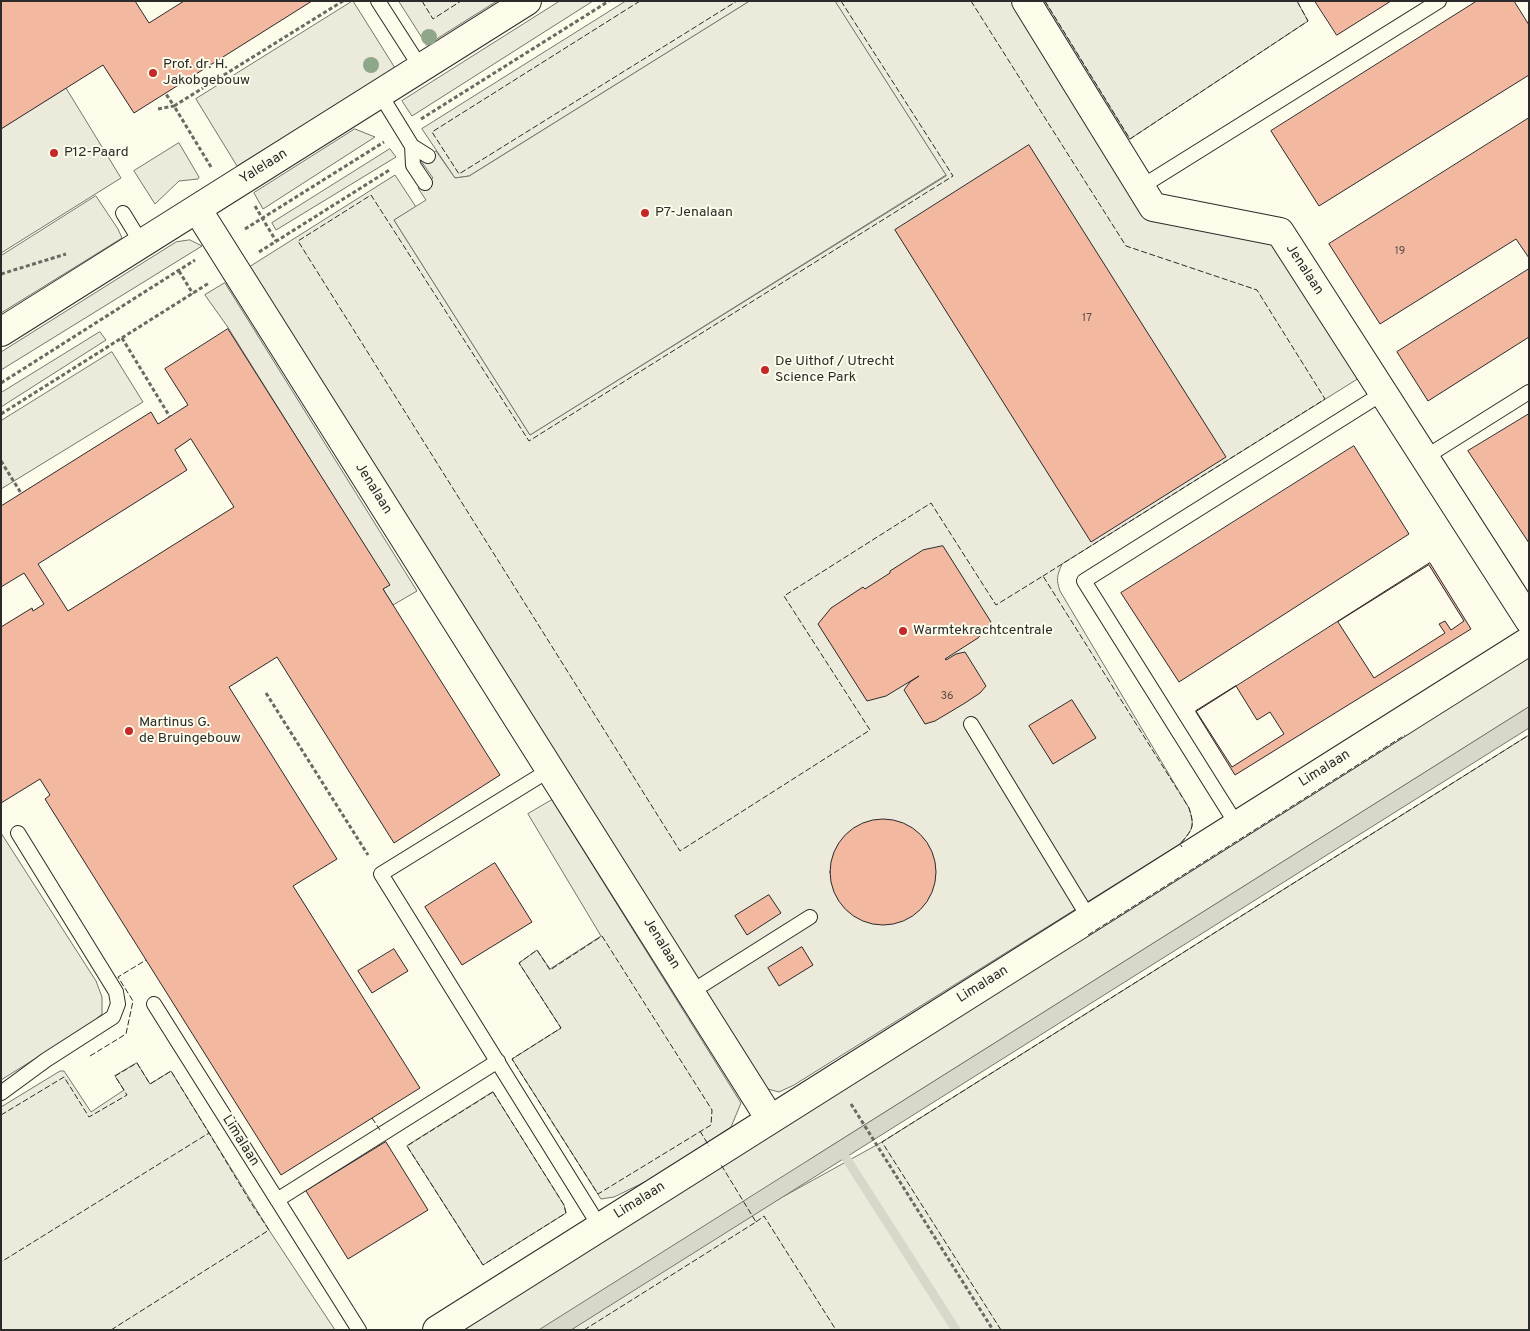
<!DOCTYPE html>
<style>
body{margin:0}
#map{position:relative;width:1530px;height:1331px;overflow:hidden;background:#fdfbea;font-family:Overpass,sans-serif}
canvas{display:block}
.frame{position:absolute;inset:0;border:2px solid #2b2b2b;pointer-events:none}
</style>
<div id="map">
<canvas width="1530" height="1331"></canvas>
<div class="frame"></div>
</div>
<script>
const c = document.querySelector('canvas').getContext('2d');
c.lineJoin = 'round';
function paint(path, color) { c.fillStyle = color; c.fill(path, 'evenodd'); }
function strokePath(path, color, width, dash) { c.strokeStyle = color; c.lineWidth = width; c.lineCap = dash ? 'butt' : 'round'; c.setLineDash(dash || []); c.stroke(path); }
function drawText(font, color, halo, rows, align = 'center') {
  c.font = font + ' Overpass,sans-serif'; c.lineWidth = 4; c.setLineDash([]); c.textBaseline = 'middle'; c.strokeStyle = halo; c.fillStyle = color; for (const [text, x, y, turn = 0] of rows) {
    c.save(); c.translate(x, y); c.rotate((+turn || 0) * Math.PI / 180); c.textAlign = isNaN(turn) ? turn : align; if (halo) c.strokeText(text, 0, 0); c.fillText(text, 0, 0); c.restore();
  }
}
const green = new Path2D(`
 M 353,1 L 395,68 L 237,166 L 196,99 Z
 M 399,1 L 497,1 L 427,45 Z
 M 560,1 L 593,1 L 412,116 L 402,101 Z
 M 626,1 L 750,1 L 469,176 L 455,178 L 422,129 Z
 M 835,1 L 1011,1 L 1146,216 L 1273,243 L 1359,378 L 1062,564 C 1057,576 1056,579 1060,591 L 1189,808 C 1195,827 1193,829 1180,844 L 794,1085 L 779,1092 L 764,1088 L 249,267 L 395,175 L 416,207 L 394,220 L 530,435 L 946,176 Z
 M 1045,1 L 1297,1 L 1308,21 L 1130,139 Z
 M 355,129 L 375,137 L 263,209 L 254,193 Z
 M 179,143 L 199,177 L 198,179 L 179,181 L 155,204 L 134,171 Z
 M 390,149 L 396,157 L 276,230 L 272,223 Z
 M 96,196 L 118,229 L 122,238 L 1,313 L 1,256 Z
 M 190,240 L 202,246 L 1,370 L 1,352 L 176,242 Z
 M 225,283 L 417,591 L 393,605 L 383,589 L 389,585 L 227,326 L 205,295 Z
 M 100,332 L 106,340 L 1,407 L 1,393 Z
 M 112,352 L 143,402 L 1,489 L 1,421 Z
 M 1529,657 L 1529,707 L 809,1160 L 768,1205 L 882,1142 L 1529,735 L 1529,1330 L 456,1330 Z
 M 552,800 L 741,1103 L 731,1127 L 653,1178 L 614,1197 L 601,1199 L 512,1059 L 561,1028 L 519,963 L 537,950 L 550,969 L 601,936 L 528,814 Z
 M 1,833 L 96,981 L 102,997 L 102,1014 L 89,1025 L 1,1080 Z
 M 137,1063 L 150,1084 L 171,1071 L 269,1230 L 335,1330 L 1,1330 L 1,1107 L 60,1071 L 64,1071 L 91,1112 L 124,1090 L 115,1076 Z
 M 493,1092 L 564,1205 L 566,1213 L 483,1265 L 407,1146 Z`);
paint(green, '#ecebdb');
strokePath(green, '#74746e', 1);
const parking = new Path2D(`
 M 750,1 L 835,1 L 946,175 L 530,435 L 394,220 L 426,200 L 418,188 L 433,178 L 421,161 L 436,151 L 455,178 L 469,176 Z
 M 66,88 L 121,178 L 1,253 L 1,129 Z`);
paint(parking, '#eceadb');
strokePath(parking, '#74746e', 1);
const water = new Path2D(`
 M 1529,707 L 1529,728 L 571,1330 L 539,1330 Z`);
paint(water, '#d8d7c9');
strokePath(water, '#74746e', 1);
strokePath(new Path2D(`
 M 846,1158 L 956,1330`), '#d8d7c9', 9);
const building = new Path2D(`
 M 1,1 L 135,1 L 149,23 L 184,1 L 312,1 L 134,113 L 103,65 L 1,129 Z
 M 1315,1 L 1391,1 L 1337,35 Z
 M 1477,1 L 1514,1 L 1529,25 L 1529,75 L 1319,206 L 1271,131 Z
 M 1529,118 L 1529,258 L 1516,239 L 1380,324 L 1329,244 Z
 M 1029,145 L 1226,457 L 1091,542 L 895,230 Z
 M 1529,269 L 1529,337 L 1428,401 L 1397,352 Z
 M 228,329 L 390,585 L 383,589 L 500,775 L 394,843 L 277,657 L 229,687 L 337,859 L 293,886 L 420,1088 L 281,1175 L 45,799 L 50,795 L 40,779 L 1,803 L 1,627 L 32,608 L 33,611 L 44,604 L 24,573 L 1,587 L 1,506 L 151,412 L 158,424 L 188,405 L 165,369 ZM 191,439 L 234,507 L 68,611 L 38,564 L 187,470 L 175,450 Z
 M 1529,414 L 1529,543 L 1468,451 Z
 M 1354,446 L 1409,534 L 1179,682 L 1121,593 Z
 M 943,546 L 991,622 L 978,638 L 945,659 L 946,660 L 956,654 L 965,652 L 986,686 L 980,693 L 965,703 L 935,721 L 925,724 L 904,690 L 910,682 L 919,676 L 886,696 L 867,701 L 818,624 L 831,608 L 863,587 L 865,589 L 890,573 L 890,571 L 923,550 Z
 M 1430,563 L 1471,629 L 1235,775 L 1196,712 Z
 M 1429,565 L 1464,621 L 1451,630 L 1445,621 L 1439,624 L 1445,633 L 1374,678 L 1338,622 Z
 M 1236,686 L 1257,720 L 1270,712 L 1284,734 L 1232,767 L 1196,711 Z
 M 1072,700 L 1096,738 L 1053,764 L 1029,726 Z
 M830 872a53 53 0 1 1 106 0a53 53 0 1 1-106 0Z
 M 495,863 L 532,922 L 462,965 L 425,907 Z
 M 769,895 L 781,913 L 747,935 L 735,916 Z
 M 802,947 L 813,965 L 779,986 L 768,968 Z
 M 394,949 L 408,971 L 372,993 L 358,971 Z
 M 386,1142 L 428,1210 L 348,1259 L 306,1191 Z`);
paint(building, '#f2b8a0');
strokePath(building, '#2b2b2b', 1);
const service = new Path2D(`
 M 378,1 L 421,68
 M 380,94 L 412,146 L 428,156
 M 412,146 L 413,165 L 425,183
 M 1141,187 L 1439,1
 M 123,213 L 142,244
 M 1424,458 L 1529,392
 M 971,724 L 1089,918
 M 551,769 L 381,874 L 600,1227
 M 1237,825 L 1084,581 L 1383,393
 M 691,992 L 810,917
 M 154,1004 L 359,1330
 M 1,1093 L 46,1060 L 113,1017 L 118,1004 L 116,992 L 18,833
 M 277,1200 L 498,1061`);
const minor = new Path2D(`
 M 1026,1 L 1153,207 L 1280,232 L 1529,620
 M 197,209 L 770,1119
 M 1,332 L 527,1
 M 437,1330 L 1529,641`);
strokePath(service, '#2b2b2b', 16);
strokePath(minor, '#2b2b2b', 30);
strokePath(new Path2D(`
 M 158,109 L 174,106 L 166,94
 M 421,119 L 609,1
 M 211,167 L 174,106 L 343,1
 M 255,206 L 276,241
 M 245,229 L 384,142
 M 259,252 L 391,169
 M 179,271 L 193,294
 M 1,274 L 66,254
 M 122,338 L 170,417
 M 1,383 L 195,260
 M 1,414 L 209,283
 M 1,461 L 21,493
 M 266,693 L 368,855
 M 851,1104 L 993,1330`), '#6a6964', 3, [4, 2.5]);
strokePath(service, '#fdfbea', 14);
strokePath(minor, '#fdfbea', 28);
strokePath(new Path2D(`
 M 422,1 L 433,19 L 461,1
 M 640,1 L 432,132 L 459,174 L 737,1
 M 841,1 L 953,176 L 529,441 L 371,195 L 298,241 L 680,851 L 870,730 L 784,596 L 931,503 L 996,605 L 1043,576 L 1189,808 C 1195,827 1193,829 1180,844 L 1182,847
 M 971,1 L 1126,246 L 1257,290 L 1325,399 L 1043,576
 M 1045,1 L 1130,139 L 1308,21 L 1297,1
 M 1088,935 L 1405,735
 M 602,936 L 712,1110 L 711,1125 L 598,1194 L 512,1059 L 561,1028 L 519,963 L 537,950 L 550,970 Z
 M 90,1056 L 126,1034 L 133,1001 L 118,977 L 146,960
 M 493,1092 L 564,1205 L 566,1213 L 483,1265 L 407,1146 Z
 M 1,1115 L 64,1077 L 89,1117 L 127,1095 L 115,1076 L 137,1063 L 150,1084 L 171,1071 L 209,1133 L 1,1262
 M 372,1118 L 380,1130
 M 700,1131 L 709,1146
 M 756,1222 L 764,1216 L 836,1330
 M 111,1330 L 269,1230 L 251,1203 L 209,1133
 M 584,1330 L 756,1222 L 720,1163
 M 1001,1330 L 882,1142 L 1529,735`), '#2b2b2b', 1, [6, 2.5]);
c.fillStyle = '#8ea78a';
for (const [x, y] of [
 [429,37],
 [371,65]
]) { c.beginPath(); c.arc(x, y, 8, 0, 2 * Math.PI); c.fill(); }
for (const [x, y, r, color] of [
 [153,73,5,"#c62828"],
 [54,153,5,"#c62828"],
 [645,213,5,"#c62828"],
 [765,370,5,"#c62828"],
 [903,631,5,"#c62828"],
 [129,731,5,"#c62828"]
]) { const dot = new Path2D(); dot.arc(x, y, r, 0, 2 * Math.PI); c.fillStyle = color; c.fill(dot); strokePath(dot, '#fdfbea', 2); }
drawText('11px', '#5d4e48', null, [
 ["19",1400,252],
 ["17",1087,319],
 ["36",947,697]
]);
drawText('14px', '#2b2b2b', '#fdfbea', [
 ["Prof. dr. H.",163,65],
 ["Jakobgebouw",163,81],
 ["P12-Paard",64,153],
 ["P7-Jenalaan",655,213],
 ["De Uithof / Utrecht",775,362],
 ["Science Park",775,378],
 ["Warmtekrachtcentrale",913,631],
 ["Martinus G.",139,723],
 ["de Bruingebouw",139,739]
], 'left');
drawText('14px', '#2b2b2b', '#fdfbea', [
 ["Yalelaan",264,167,-32],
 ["Jenalaan",1304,270,57],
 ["Jenalaan",373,489,58],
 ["Limalaan",1325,769,-32],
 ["Jenalaan",661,944,58],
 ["Limalaan",983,985,-32],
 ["Limalaan",240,1141,58],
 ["Limalaan",640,1201,-32]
]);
</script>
